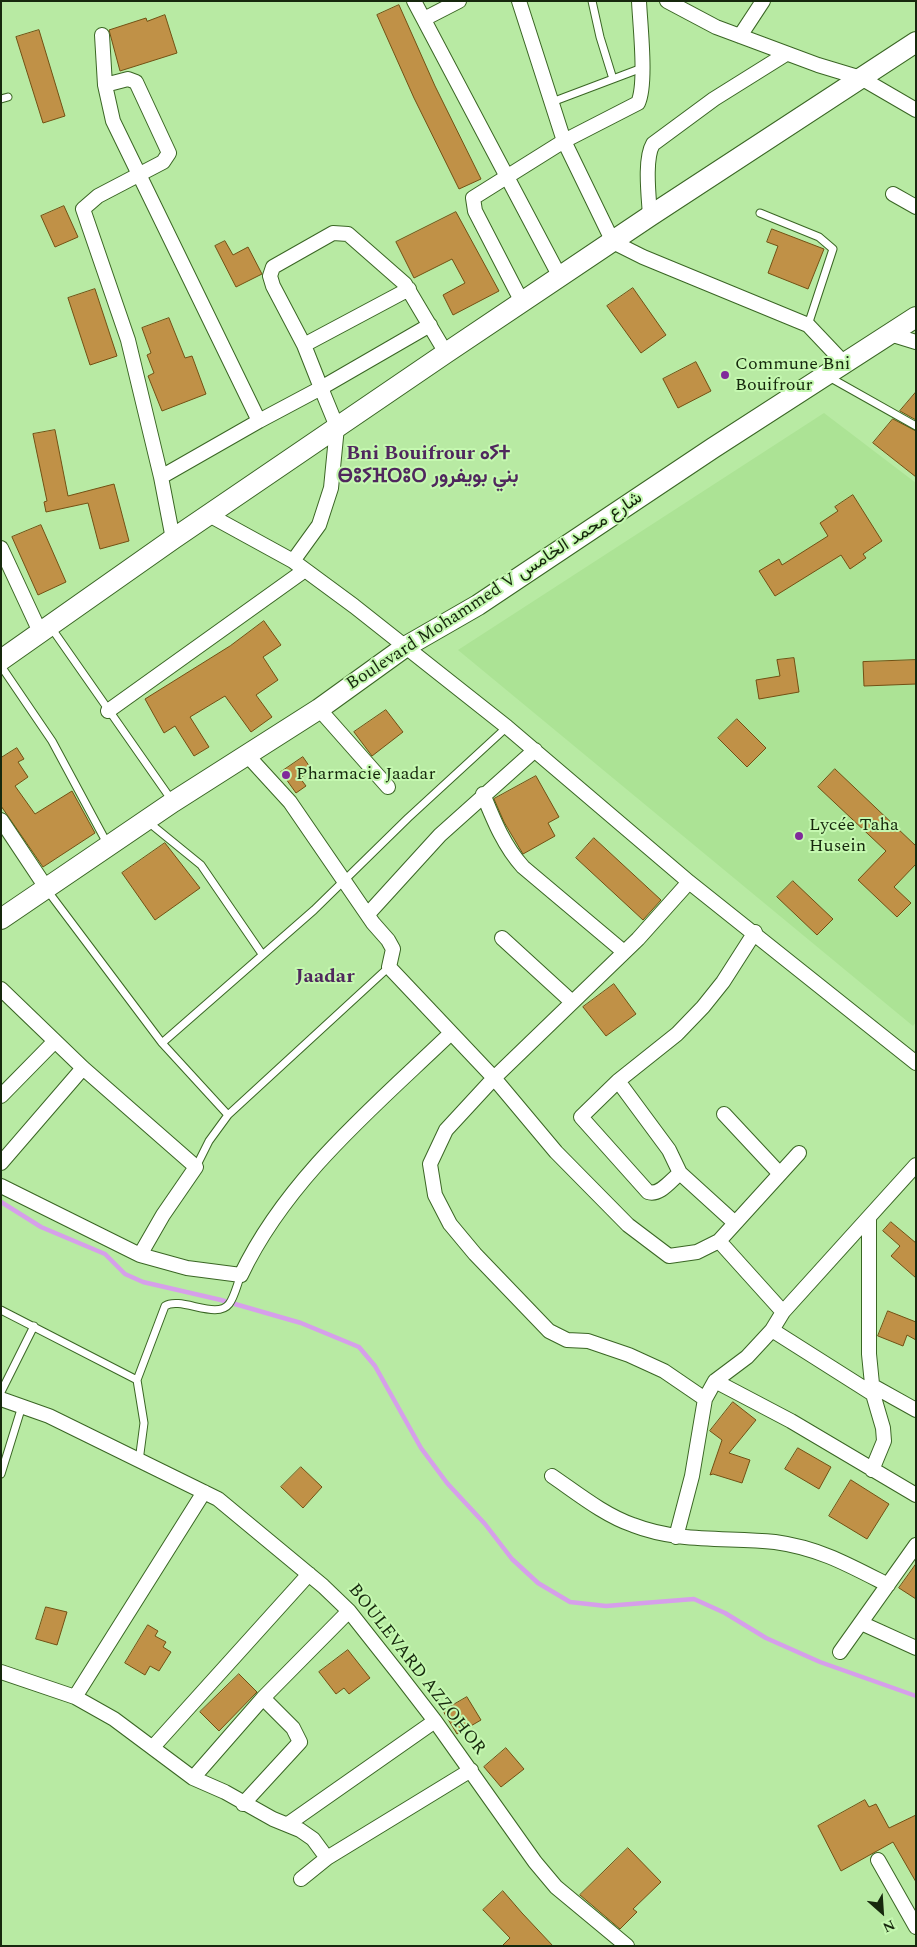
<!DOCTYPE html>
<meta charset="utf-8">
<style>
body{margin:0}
#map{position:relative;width:917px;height:1947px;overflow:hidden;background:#b8eaa3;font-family:Spectral,serif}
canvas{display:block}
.frame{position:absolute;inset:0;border:2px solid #16280d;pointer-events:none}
.north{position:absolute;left:857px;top:1887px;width:50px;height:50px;-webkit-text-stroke:4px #c5f8b0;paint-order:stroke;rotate:154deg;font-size:14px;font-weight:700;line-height:20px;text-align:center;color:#16280d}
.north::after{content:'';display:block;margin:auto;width:18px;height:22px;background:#16280d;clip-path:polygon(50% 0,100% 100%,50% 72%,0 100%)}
</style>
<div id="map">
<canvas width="917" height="1947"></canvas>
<div class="frame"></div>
<div class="north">N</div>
</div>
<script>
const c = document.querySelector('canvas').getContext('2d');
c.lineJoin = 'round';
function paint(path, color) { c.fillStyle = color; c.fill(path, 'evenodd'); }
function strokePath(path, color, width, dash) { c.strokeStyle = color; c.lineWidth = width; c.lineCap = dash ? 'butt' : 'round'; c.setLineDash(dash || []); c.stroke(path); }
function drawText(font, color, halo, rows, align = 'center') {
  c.font = font + ' Spectral,Vazirmatn,"Noto Sans Tifinagh",serif'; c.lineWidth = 4; c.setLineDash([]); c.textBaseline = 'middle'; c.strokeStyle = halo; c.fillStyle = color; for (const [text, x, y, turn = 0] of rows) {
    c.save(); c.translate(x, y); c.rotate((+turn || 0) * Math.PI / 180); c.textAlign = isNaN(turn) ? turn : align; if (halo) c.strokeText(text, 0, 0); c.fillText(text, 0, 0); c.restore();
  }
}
paint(new Path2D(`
 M 824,413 L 916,483 L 916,1022 L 913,1026 L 458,650 Z`), '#ace395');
strokePath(new Path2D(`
 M 1,1202 L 41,1227 L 105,1254 L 125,1274 L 143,1282 L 221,1300 L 301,1323 L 359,1347 L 375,1366 L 421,1448 L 447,1483 L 485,1524 L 512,1559 L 538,1583 L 570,1602 L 606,1606 L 694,1599 L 725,1613 L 766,1638 L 820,1662 L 916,1696`), '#d69fea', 4.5);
const building = new Path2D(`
 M 399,5 L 435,86 L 481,179 L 459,189 L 414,98 L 377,15 Z
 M 165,15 L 177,53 L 120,71 L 109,30 L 146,18 L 147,21 Z
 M 39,30 L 65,116 L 43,123 L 16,37 Z
 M 64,206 L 78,237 L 55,247 L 41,216 Z
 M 456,212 L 499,291 L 453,315 L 443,295 L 465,283 L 452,259 L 414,278 L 396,242 Z
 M 772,229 L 824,249 L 808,289 L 768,273 L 778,246 L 767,242 Z
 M 225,241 L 233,255 L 248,247 L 262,274 L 236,287 L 215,246 Z
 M 633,288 L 666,335 L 641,353 L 607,306 Z
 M 95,289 L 117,356 L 90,365 L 68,298 Z
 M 169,318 L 185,358 L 192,356 L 206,394 L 162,411 L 148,376 L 154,373 L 147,355 L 151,353 L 142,328 Z
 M 696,362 L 711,391 L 678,408 L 663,379 Z
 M 916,392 L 916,420 L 900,411 Z
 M 893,419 L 916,431 L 916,477 L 873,443 Z
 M 55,430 L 68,496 L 114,484 L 129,541 L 100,549 L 88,503 L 46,512 L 44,502 L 47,501 L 33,434 Z
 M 853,495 L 882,541 L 863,554 L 866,558 L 850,569 L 841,555 L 775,596 L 759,571 L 779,559 L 782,565 L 828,536 L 820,523 L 838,511 L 835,507 Z
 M 41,525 L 66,582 L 38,595 L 12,537 Z
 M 264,621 L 281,645 L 263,657 L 278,680 L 256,695 L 272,717 L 251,732 L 225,696 L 190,717 L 209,747 L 194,756 L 175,726 L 164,733 L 145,699 L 230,646 Z
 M 794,658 L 799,692 L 759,699 L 756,680 L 780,676 L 777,660 Z
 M 916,660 L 916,684 L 864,686 L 863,662 Z
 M 386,710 L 403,732 L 372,756 L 354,732 Z
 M 737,719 L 766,748 L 747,767 L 718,738 Z
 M 17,748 L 24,759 L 18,762 L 28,777 L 15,786 L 35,814 L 72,791 L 95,833 L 43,867 L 1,806 L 1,758 Z
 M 303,757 L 312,770 L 300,778 L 306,786 L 296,793 L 281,772 Z
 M 835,769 L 916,846 L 916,864 L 894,887 L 911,903 L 897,917 L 858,880 L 886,851 L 818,787 Z
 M 536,776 L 559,817 L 548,823 L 555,836 L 523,854 L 504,822 L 494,799 Z
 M 594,838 L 661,900 L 643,920 L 576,858 Z
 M 165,843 L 200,888 L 155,920 L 122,873 Z
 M 793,881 L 833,919 L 817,935 L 777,897 Z
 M 614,984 L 636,1014 L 606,1036 L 583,1007 Z
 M 891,1222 L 916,1243 L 916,1278 L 891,1256 L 900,1246 L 883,1231 Z
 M 888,1311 L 916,1322 L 916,1340 L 907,1335 L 903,1346 L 878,1336 Z
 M 733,1402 L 756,1420 L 729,1453 L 750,1460 L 742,1483 L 713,1474 L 710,1475 L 722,1440 L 710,1431 Z
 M 798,1448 L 831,1467 L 819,1489 L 785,1469 Z
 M 301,1467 L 322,1487 L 303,1508 L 281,1487 Z
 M 851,1480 L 889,1504 L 867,1539 L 829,1516 Z
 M 916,1564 L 916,1599 L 899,1588 Z
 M 46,1607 L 67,1612 L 57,1645 L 36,1639 Z
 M 148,1625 L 158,1631 L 155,1636 L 166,1642 L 163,1647 L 171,1652 L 159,1671 L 150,1666 L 145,1675 L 125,1663 Z
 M 348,1650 L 370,1678 L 349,1694 L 344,1688 L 336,1694 L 319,1672 Z
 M 239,1674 L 257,1692 L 219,1731 L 200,1712 Z
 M 467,1697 L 481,1720 L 457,1734 L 443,1711 Z
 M 506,1748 L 524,1769 L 501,1787 L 484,1767 Z
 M 865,1800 L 869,1807 L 876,1804 L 889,1828 L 916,1815 L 916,1882 L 893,1842 L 841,1871 L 818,1826 Z
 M 628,1848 L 661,1882 L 633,1909 L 637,1912 L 620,1929 L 580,1895 Z
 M 503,1891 L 522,1913 L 553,1946 L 502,1946 L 510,1938 L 483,1910 Z`);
paint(building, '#c09147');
strokePath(building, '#725013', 1);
const lane = new Path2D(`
 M 592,1 L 600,37 L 613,79
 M 1,99 L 8,97
 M 552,102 L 642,68
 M 760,213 L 819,237 L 833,249 L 808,325
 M 829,377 L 916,426
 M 50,626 L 173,802
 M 1,666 L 52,741 L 108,845
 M 147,821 L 201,865 L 262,954
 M 47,890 L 162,1043 L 228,1115
 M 162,1043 L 314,910 L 408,818 L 507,727
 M 196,1167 L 209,1141 L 228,1115 L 389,967
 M 1,1310 L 137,1380
 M 1,1392 L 34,1326
 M 139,1461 L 144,1423 L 137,1380 L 165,1306 C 180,1296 217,1320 229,1304 C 235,1296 237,1284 241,1275
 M 1,1474 L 22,1406`);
const street = new Path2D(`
 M 414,1 L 560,277
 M 519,1 L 564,141 L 613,242 L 643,257 L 808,325 L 844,363
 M 667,1 L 716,27 L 818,65 L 861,78 L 916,110
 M 424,19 L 459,1
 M 102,35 L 105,85 L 113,121 L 259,421 L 321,388 L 337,427 L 331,488 L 319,525 L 293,561
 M 740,36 L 763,1
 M 105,85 L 128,79 L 136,82 L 169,153 L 163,162 L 98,196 L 83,209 L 128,340 L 161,477 L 173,539
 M 893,194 L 916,207
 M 650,216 C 649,198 644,159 653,144 L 714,99 L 786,54
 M 522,302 L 475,211 L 473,198 L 564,141 L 638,103 C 647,84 640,24 639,1
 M 430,325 L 321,388 L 304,345 L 273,286 L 270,276 L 273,267 L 333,233 L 348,234 L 405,284 L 446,353
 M 890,334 L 916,342
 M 304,345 L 409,289
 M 161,477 L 259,421
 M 211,516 L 293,561 L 354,606 L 507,727 L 689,882 L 916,1063
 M 1,548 L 40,632
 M 319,709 L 388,787
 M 108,711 L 305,570
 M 247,755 L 290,802 L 373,923 L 388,940 L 393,949 L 389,967 L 494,1078 L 556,1152 L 628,1225 L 669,1256 L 697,1252 L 719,1241 L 799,1153
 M 483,794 C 494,821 504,846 523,867 L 624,952
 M 1,820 L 47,889
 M 689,882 L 638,939 L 494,1078 L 446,1130 L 430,1164 L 435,1195 L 450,1224 L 475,1254 L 549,1331 L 567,1340 L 588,1341 L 629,1355 L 664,1371 L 705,1399
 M 368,914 L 440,835 L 535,750
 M 502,938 L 572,1002
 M 1,989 L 83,1068 L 196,1167 L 163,1215 L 140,1255
 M 618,1081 L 669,1150 L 680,1173 L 735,1223
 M 1,1096 L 55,1041
 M 724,1114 L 780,1174
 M 1,1163 L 83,1068
 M 680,1173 C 671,1180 660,1196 648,1192 L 581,1117 L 618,1081 L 677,1034 L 703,1007 L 723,982 L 755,932
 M 1,1186 L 140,1255 L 187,1268 L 241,1275 C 287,1178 375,1106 451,1033
 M 869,1220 L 869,1354 L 873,1394 L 883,1428 L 884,1441 L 872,1470
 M 719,1241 L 783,1312
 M 772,1330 L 873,1394
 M 715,1381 L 791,1421 L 916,1495
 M 873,1386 L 916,1410
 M 1,1399 L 49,1416 L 218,1499 L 323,1586 L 349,1611 L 398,1673 L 435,1721 L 535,1862 L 556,1887 L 627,1946
 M 552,1476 C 577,1493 604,1515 633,1525 C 679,1543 727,1537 775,1542 C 819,1548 849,1565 888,1585
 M 676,1537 L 692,1476 L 705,1399 L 715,1381 L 747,1357 L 772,1330 L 783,1312 L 916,1165
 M 861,1623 L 916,1648
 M 840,1652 L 916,1545
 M 1,1672 L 75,1697 L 114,1719 L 193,1778 L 225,1792 L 273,1819 L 300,1830 L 313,1839 L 327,1858
 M 75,1697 L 204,1492
 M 153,1747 L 309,1574
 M 193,1778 L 263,1698 L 349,1611
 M 243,1804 L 300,1742 L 293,1728 L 263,1698
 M 288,1824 L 435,1721
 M 878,1860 L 916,1927
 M 301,1879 L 327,1858 L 471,1770`);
const secondary = new Path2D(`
 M 1,660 L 173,539 L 446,353 L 650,216 L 916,42
 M 1,919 L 173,802 L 319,709 L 405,647 L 478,605 L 713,448 L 916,317`);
strokePath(lane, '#3a6624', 9);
strokePath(street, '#3a6624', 16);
strokePath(secondary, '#3a6624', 22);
strokePath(lane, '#fff', 7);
strokePath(street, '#fff', 14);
strokePath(secondary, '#fff', 20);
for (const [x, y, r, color] of [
 [725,375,5,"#802b9a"],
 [286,775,5,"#802b9a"],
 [799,836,5,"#802b9a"]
]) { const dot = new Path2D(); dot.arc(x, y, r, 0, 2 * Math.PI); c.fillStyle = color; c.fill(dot); strokePath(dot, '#c5f8b0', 2); }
drawText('18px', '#16280d', '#c5f8b0', [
 ["Commune Bni",735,365],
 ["Bouifrour",735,386],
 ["Pharmacie Jaadar",296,775],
 ["Lycée Taha",809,826],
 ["Husein",809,847]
], 'left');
drawText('18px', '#16280d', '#c5f8b0', [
 ["Boulevard Mohammed V شارع محمد الخامس",495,592,-33],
 ["BOULEVARD AZZOHOR",416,1670,52]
]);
drawText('bold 20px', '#4f275d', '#c5f8b0', [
 ["Bni Bouifrour ⴰⵢⵜ",428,455],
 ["ⴱⵓⵢⴼⵔⵓⵔ بني بويفرور",428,478],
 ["Jaadar",325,978]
]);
</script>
